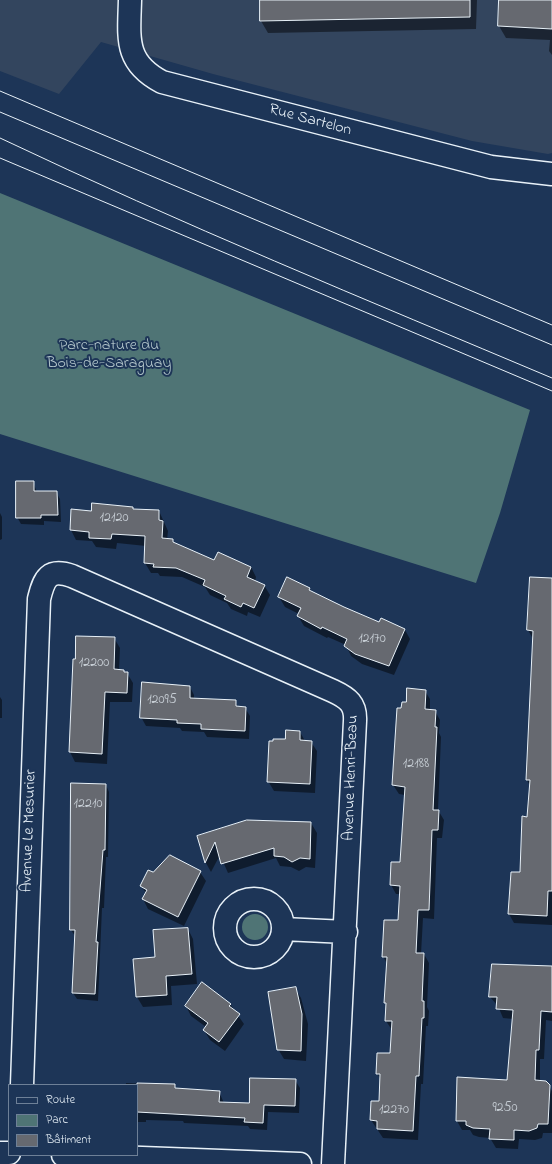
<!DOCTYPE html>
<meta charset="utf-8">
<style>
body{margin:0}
#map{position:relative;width:552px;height:1164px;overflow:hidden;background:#1d3557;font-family:"Indie Flower",sans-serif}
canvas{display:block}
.legend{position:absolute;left:8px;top:1084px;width:130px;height:72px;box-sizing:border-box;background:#1d3557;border:1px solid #6e8097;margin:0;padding:5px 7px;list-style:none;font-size:12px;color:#e8f1f8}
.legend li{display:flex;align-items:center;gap:8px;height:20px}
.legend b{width:20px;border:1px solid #6e8097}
</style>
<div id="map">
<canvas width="552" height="1164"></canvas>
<ul class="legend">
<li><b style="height:5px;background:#1d3557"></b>Route</li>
<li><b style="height:11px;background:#4f7475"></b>Parc</li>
<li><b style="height:11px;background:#666970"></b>Bâtiment</li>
</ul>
</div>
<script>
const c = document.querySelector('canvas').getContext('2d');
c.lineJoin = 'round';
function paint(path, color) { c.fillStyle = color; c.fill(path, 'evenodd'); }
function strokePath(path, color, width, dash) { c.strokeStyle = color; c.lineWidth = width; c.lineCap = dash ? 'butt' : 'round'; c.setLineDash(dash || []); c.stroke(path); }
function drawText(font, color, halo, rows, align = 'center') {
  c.font = font + ' "Indie Flower",sans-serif'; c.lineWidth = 4; c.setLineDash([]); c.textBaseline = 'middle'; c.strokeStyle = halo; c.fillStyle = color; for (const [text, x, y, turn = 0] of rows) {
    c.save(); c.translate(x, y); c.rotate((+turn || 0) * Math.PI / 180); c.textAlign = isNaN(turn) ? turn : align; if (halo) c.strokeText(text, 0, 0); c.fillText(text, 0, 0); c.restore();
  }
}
paint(new Path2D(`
 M 0,0 L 552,0 L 552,153 L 548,154 L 472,141 L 213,74 L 101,42 L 59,94 L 0,71 Z`), '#33455e');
paint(new Path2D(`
 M 0,193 L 530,410 L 500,513 L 476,583 L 0,434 Z
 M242 927a13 13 0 1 1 26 0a13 13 0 1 1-26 0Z`), '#4f7475');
paint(new Path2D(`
 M 261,0 L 477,0 L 476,29 L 268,33 L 261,21 Z
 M 500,0 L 552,0 L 552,55 L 549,51 L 550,40 L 506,38 L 499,26 Z
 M 33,482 L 37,492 L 56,492 L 60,499 L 61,522 L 44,521 L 44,525 L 21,524 L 17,517 Z
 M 133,510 L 159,511 L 168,531 L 167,540 L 172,540 L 175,544 L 214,561 L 251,567 L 256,577 L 255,581 L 264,585 L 270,595 L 260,617 L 248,612 L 247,616 L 231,609 L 227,603 L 210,595 L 205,587 L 182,577 L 160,576 L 158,573 L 151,573 L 145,563 L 146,546 L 117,543 L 116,549 L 96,547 L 92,541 L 76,540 L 71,530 L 92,512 Z
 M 0,513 L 2,517 L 2,539 L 0,540 Z
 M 531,578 L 552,579 L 552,925 L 514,923 L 509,914 L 521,873 L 530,786 L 527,780 L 533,639 L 528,630 Z
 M 309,588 L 312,593 L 379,623 L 405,630 L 410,639 L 394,675 L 362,664 L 351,656 L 346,645 L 328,637 L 327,638 L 304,626 L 298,616 L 299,614 L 285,607 L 279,597 Z
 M 114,638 L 120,648 L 119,671 L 127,673 L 133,683 L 132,702 L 110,702 L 107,764 L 75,762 L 70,752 L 74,660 Z
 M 190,687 L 194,695 L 194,699 L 235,701 L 239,708 L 245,708 L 250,716 L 249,739 L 207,737 L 204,732 L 182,731 L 180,728 L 146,726 L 141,717 Z
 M 425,691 L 430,699 L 430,711 L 435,711 L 440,720 L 439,733 L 441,737 L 438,810 L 444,820 L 442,838 L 437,838 L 434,919 L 423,918 L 421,954 L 424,954 L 429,963 L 427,1007 L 429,1011 L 428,1026 L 426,1026 L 423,1084 L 421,1084 L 418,1140 L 383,1138 L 371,1120 L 380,1102 L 381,1080 L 377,1073 L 391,1054 L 392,1030 L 386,1021 L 387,1006 L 385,1002 L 387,964 L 383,956 L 399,922 L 401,894 L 396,894 L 391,885 L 401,863 L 405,795 L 399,794 L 393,785 L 402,709 L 407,703 Z
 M 0,697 L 2,700 L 2,718 L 0,718 Z
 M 300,732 L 305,741 L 311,742 L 317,751 L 315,793 L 274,791 L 268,781 L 286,740 Z
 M 106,785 L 109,792 L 108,857 L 106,857 L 104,908 L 102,908 L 98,1001 L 77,999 L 73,993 L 75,936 L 71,930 Z
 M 311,823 L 317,833 L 315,868 L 306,867 L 299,871 L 291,867 L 280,866 L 276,858 L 228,873 L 220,855 L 211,872 L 206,863 L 198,836 Z
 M 200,872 L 206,881 L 184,926 L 148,909 L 143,899 L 146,893 L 141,886 L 153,873 Z
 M 188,929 L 193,939 L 197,984 L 171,986 L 172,1005 L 143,1007 L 137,997 L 134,960 L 156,958 Z
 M 552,967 L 552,1021 L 546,1020 L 544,1059 L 540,1059 L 540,1081 L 549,1086 L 552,1091 L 552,1133 L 543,1133 L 542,1138 L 535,1140 L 519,1139 L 518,1149 L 496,1148 L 490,1138 L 479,1137 L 473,1135 L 470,1130 L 462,1130 L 457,1121 L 508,1081 L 513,1019 L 503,1018 L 498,1006 L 490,997 Z
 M 295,988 L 301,998 L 308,1024 L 306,1061 L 284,1059 L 278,1049 Z
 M 230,1004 L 244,1024 L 225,1051 L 210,1040 L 204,1030 L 206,1027 L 191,1016 L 186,1006 Z
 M 295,1080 L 300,1088 L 299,1113 L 268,1112 L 267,1130 L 250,1129 L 248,1126 L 184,1123 L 183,1121 L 146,1120 L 146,1122 L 137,1122 L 137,1085 L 126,1085 L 126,1083 L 174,1085 L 176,1089 L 219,1092 L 224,1103 L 250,1104 Z`), '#0007');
const building = new Path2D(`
 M 260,0 L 470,0 L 470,17 L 260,21 Z
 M 499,0 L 552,0 L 552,29 L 498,26 Z
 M 16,481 L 34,481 L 34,491 L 57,491 L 58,515 L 41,515 L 41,518 L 16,518 Z
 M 92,503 L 133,507 L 133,509 L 159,510 L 159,520 L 163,521 L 162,538 L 173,539 L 173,542 L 214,560 L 218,552 L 251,567 L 247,577 L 265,585 L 254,608 L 243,603 L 241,607 L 224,599 L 226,596 L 203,585 L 205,580 L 176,568 L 153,567 L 154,564 L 144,563 L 145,536 L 112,534 L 111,539 L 89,538 L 89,532 L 70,530 L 71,509 L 91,511 Z
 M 287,577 L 310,588 L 309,590 L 344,607 L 379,622 L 381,618 L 405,629 L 389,666 L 355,654 L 344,646 L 347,639 L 322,627 L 321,629 L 297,616 L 301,608 L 278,597 Z
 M 530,577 L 552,578 L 552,891 L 548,891 L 547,916 L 508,914 L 511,872 L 520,872 L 522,816 L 527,817 L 530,780 L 526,780 L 533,631 L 527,630 Z
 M 76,636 L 115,637 L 114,669 L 124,670 L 124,672 L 128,672 L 127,693 L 105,692 L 102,754 L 69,752 L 73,659 L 75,659 Z
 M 142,682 L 190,686 L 190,698 L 236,700 L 236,706 L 246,707 L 245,731 L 201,729 L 201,724 L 177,723 L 177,720 L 140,718 Z
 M 407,688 L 426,690 L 425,709 L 436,710 L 435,727 L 437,727 L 433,810 L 439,810 L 438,830 L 432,830 L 429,910 L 418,910 L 416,953 L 424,953 L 422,1001 L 424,1001 L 424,1018 L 422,1018 L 419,1076 L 416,1076 L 413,1131 L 377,1129 L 377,1121 L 370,1120 L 371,1101 L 379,1101 L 380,1074 L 376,1074 L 377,1053 L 390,1053 L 392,1021 L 385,1021 L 386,1003 L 384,1003 L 387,957 L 382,957 L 384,920 L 398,920 L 400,886 L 390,885 L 391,862 L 400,862 L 405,787 L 392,785 L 397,708 L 401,708 L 402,702 L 406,702 Z
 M 286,730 L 300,731 L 300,740 L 312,741 L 310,784 L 267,782 L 269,741 L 273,741 L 273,739 L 285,739 Z
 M 71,783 L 106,784 L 105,850 L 103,850 L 96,942 L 98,942 L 95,994 L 72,993 L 75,930 L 70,930 Z
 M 247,820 L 311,822 L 310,859 L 300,858 L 292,862 L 284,857 L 274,856 L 274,848 L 221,864 L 215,842 L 205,863 L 197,836 Z
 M 170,855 L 201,871 L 178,917 L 142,899 L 147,890 L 140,886 L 148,870 L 153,872 Z
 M 188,928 L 192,974 L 166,976 L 167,995 L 136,997 L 133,959 L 155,957 L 153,930 Z
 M 492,964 L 552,966 L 552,1012 L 541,1011 L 539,1050 L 536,1050 L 535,1080 L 546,1081 L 550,1085 L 548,1124 L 538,1124 L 537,1128 L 529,1131 L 514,1130 L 514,1140 L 489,1139 L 490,1129 L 473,1128 L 466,1125 L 466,1121 L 456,1121 L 457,1077 L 507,1080 L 513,1010 L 496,1009 L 497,997 L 489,997 Z
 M 202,982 L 231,1004 L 229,1006 L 240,1014 L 219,1042 L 203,1030 L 208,1023 L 185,1006 Z
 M 296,987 L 302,1014 L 301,1051 L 277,1050 L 268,992 Z
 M 250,1078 L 296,1079 L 295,1106 L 264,1105 L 263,1123 L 244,1122 L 245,1118 L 137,1112 L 137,1083 L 175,1084 L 175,1088 L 220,1091 L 219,1102 L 249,1103 Z`);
paint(building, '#666970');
strokePath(building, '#e8f1f8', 1);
const minor = new Path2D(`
 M 130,0 C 129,38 124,62 162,82 L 491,167 L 552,174
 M225 928a29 29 0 1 1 58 0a29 29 0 1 1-58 0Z
 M 283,929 L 346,932
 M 22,1085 L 39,599 C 44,578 49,568 72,576 L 333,691 C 348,698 356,704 355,721 L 333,1164
 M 0,1153 L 9,1153
 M 63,1155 L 300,1164`);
strokePath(minor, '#e8f1f8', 25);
strokePath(minor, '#1d3557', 22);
strokePath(new Path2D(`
 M 0,91 L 552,325
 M 0,112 L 552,345
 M 0,138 C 181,224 367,300 552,378
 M 0,158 L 552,391`), '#e8f1f8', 1);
drawText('14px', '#c8cfd6', null, [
 ["12120",114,519],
 ["12170",372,640],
 ["12200",94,664],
 ["12095",162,701],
 ["12188",416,765],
 ["12210",88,805],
 ["9250",505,1109],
 ["12270",394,1111]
]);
drawText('16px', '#e8f1f8', '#1d3557', [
 ["Rue Sartelon",310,121,15],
 ["Avenue Henri-Beau",352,778,-88],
 ["Avenue Le Mesurier",30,831,-88]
]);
drawText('16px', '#b2c5ca', '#1d3557', [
 ["Parc-nature du",109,346],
 ["Bois-de-Saraguay",109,364]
]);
</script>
